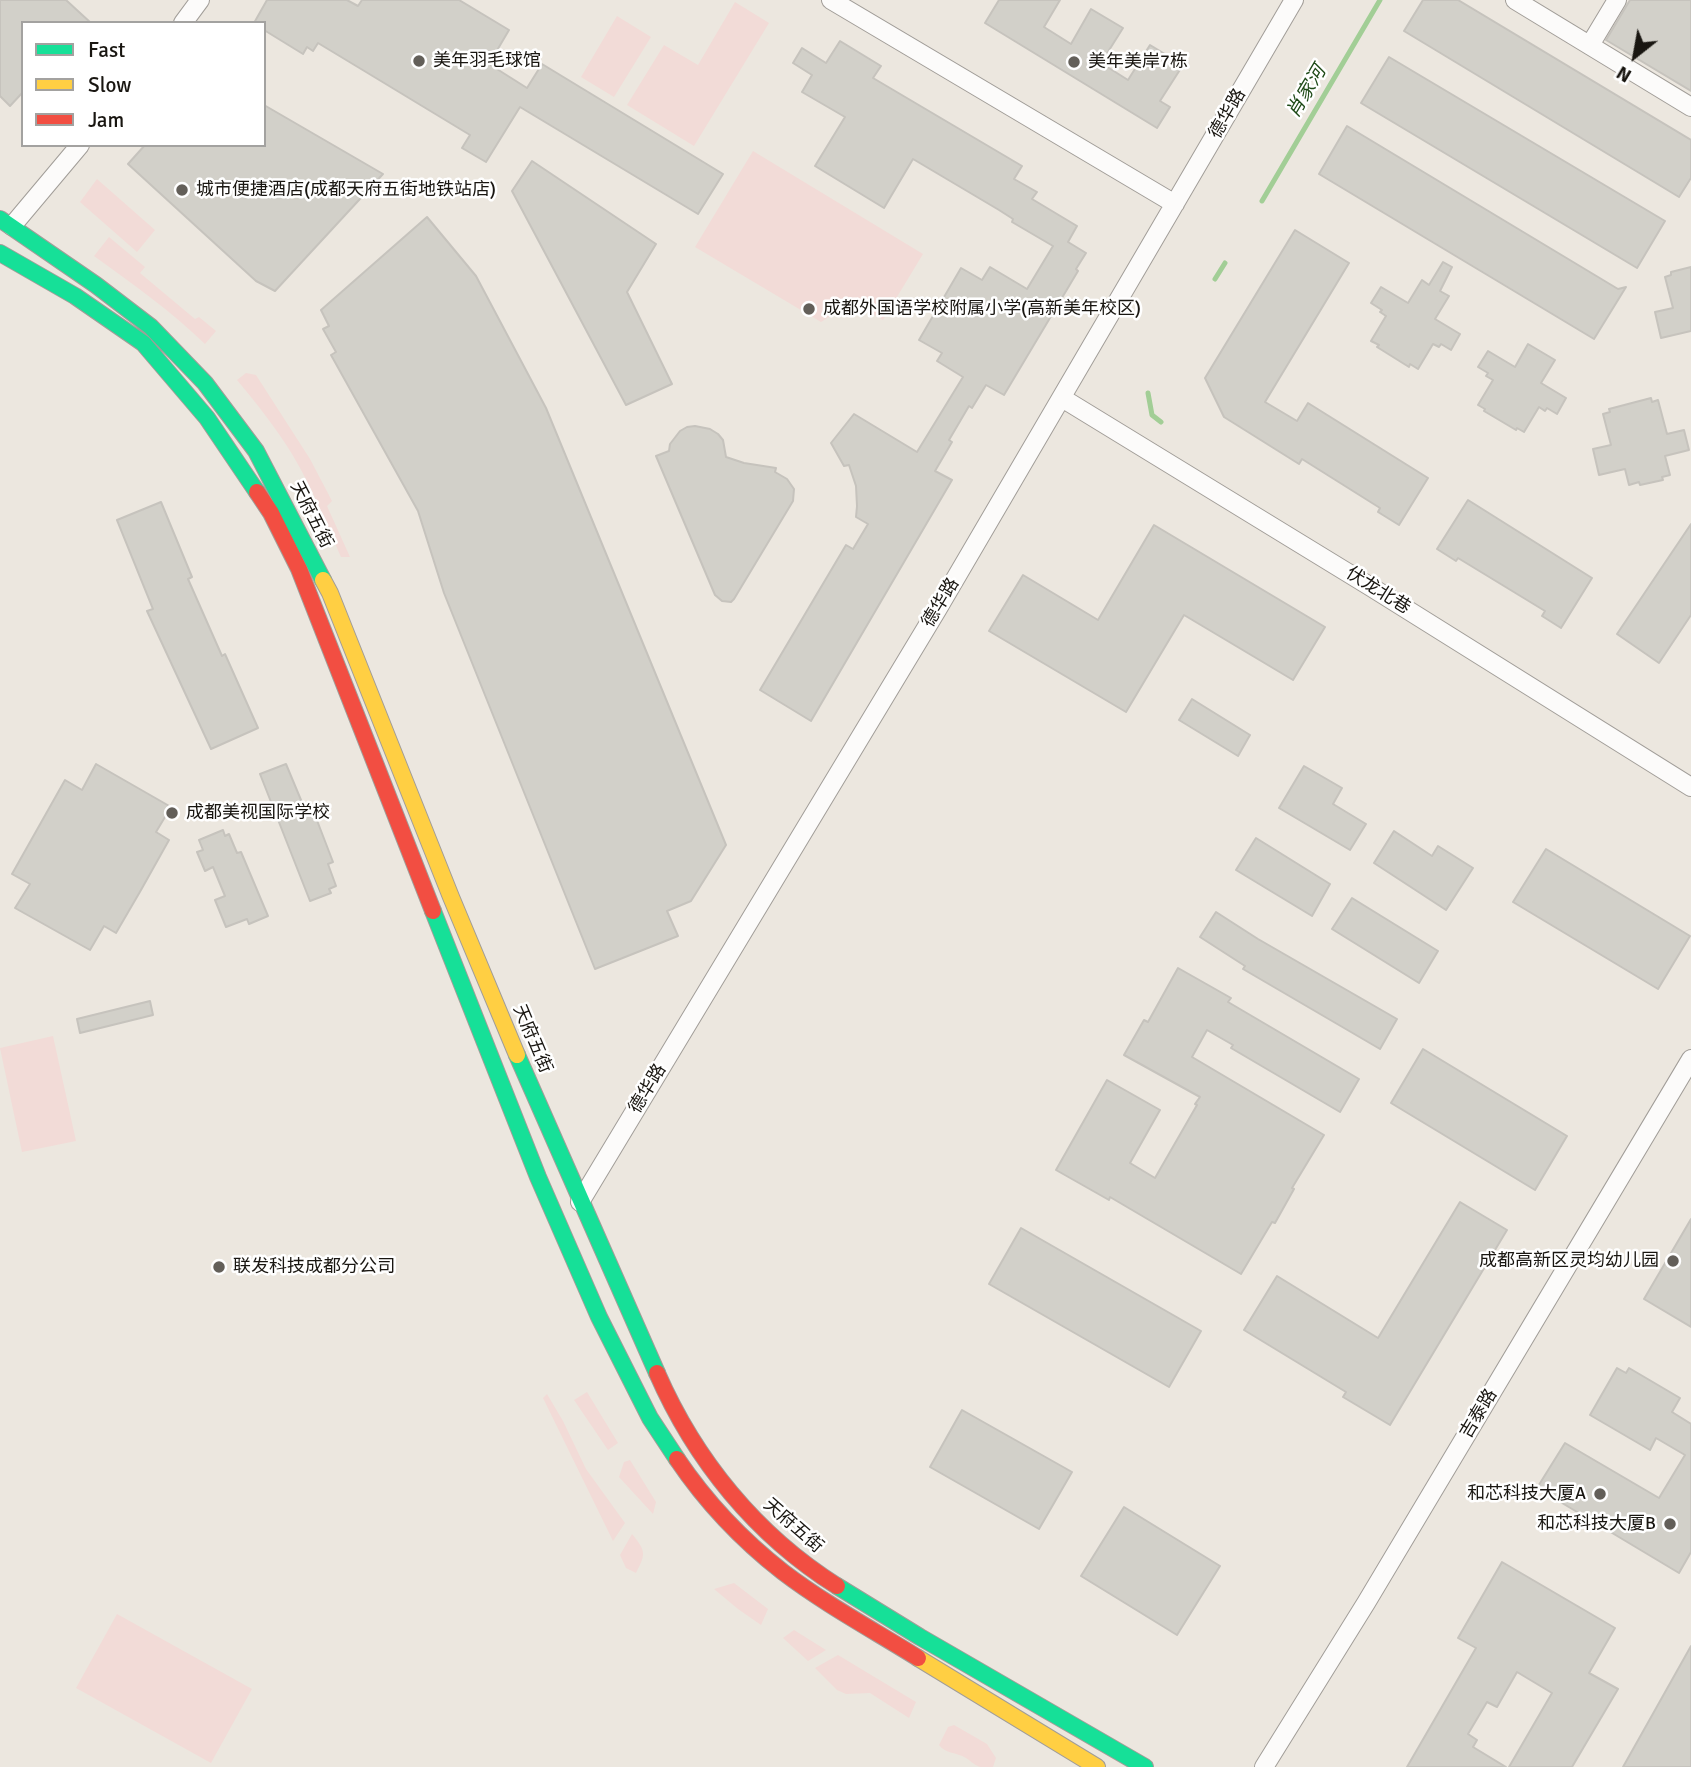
<!DOCTYPE html>
<meta charset="utf-8">
<style>
body{margin:0}
#map{position:relative;width:1691px;height:1767px;overflow:hidden;background:#ece7df;font-family:Signika,sans-serif}
canvas{display:block}
.legend{position:absolute;left:21px;top:21px;width:245px;height:126px;box-sizing:border-box;background:#fff;border:2px solid #a3a2a0;margin:0;padding:9px 12px;list-style:none;font-size:21px;color:#191611}
.legend li{display:flex;align-items:center;gap:14px;height:35px}
.legend b{width:35px;border:2px solid #a3a2a0}
.north{position:absolute;left:1600px;top:21px;width:70px;height:70px;-webkit-text-stroke:5px #fff;paint-order:stroke;rotate:211deg;font-size:19px;font-weight:700;line-height:28px;text-align:center;color:#191611}
.north::after{content:'';display:block;margin:auto;width:24px;height:32px;background:#191611;clip-path:polygon(50% 0,100% 100%,50% 72%,0 100%)}
</style>
<div id="map">
<canvas width="1691" height="1767"></canvas>
<ul class="legend">
<li><b style="height:9px;background:#16e098"></b>Fast</li>
<li><b style="height:9px;background:#ffcf43"></b>Slow</li>
<li><b style="height:9px;background:#f24e42"></b>Jam</li>
</ul>
<div class="north">N</div>
</div>
<script>
const c = document.querySelector('canvas').getContext('2d');
c.lineJoin = 'round';
function paint(path, color) { c.fillStyle = color; c.fill(path, 'evenodd'); }
function strokePath(path, color, width, dash) { c.strokeStyle = color; c.lineWidth = width; c.lineCap = dash ? 'butt' : 'round'; c.setLineDash(dash || []); c.stroke(path); }
function drawText(font, color, halo, rows, align = 'center') {
  c.font = font + ' Signika,"Noto Sans SC",sans-serif'; c.lineWidth = 5; c.setLineDash([]); c.textBaseline = 'middle'; c.strokeStyle = halo; c.fillStyle = color; for (const [text, x, y, turn = 0] of rows) {
    c.save(); c.translate(x, y); c.rotate((+turn || 0) * Math.PI / 180); c.textAlign = isNaN(turn) ? turn : align; if (halo) c.strokeText(text, 0, 0); c.fillText(text, 0, 0); c.restore();
  }
}
paint(new Path2D(`
 M 735,2 L 769,23 L 694,146 L 627,105 L 664,45 L 698,65 Z
 M 617,16 L 651,37 L 614,97 L 581,77 Z
 M 753,151 L 923,254 L 883,320 L 853,302 L 821,322 L 695,247 Z
 M 97,179 L 155,230 L 137,252 L 80,202 Z
 M 109,237 L 145,267 L 140,273 L 195,319 L 199,317 L 216,331 L 205,344 C 171,311 133,284 94,256 Z
 M 246,373 L 256,375 L 310,459 L 332,501 L 327,506 L 350,557 L 341,557 C 326,523 312,487 292,454 C 276,428 257,404 237,380 Z
 M 53,1036 L 76,1141 L 22,1152 L 0,1048 Z
 M 587,1392 L 618,1443 L 608,1450 L 574,1400 Z
 M 547,1394 L 563,1421 L 586,1469 L 625,1523 L 613,1541 L 543,1398 Z
 M 630,1460 L 656,1502 L 653,1514 L 619,1477 L 624,1462 Z
 M 632,1534 C 646,1551 646,1554 636,1573 L 626,1568 L 620,1555 Z
 M 734,1583 L 768,1609 L 761,1625 L 738,1609 L 714,1589 Z
 M 117,1614 L 252,1689 L 211,1763 L 76,1688 Z
 M 794,1630 L 826,1650 L 808,1661 L 783,1638 Z
 M 838,1655 L 916,1702 L 909,1718 L 870,1693 L 846,1694 L 837,1690 L 815,1668 Z
 M 954,1725 L 987,1744 L 996,1758 L 993,1767 C 989,1767 985,1767 981,1767 C 975,1766 971,1761 966,1758 C 956,1752 946,1754 939,1745 L 948,1727 Z`), '#f2dbd7');
strokePath(new Path2D(`
 M 1262,201 L 1380,0
 M 1215,279 L 1225,263
 M 1148,393 L 1152,415 L 1161,422`), '#a2ce96', 5);
const building = new Path2D(`
 M 0,0 L 66,0 L 91,23 L 23,23 L 23,92 L 10,106 L 0,96 Z
 M 267,0 L 347,0 L 358,6 L 362,0 L 459,0 L 509,30 L 489,64 L 527,88 L 542,64 L 723,174 L 698,214 L 520,107 L 486,162 L 462,148 L 470,135 L 366,72 L 318,43 L 313,51 L 307,47 L 303,54 L 264,30 L 264,23 L 254,23 Z
 M 999,0 L 1060,0 L 1044,27 L 1071,44 L 1091,9 L 1123,28 L 1101,63 L 1128,80 L 1150,45 L 1183,65 L 1160,101 L 1170,107 L 1157,128 L 985,23 Z
 M 1423,0 L 1458,0 L 1691,140 L 1691,178 L 1679,197 L 1404,31 Z
 M 1630,0 L 1691,0 L 1691,91 L 1606,40 Z
 M 840,41 L 881,66 L 873,78 L 1022,166 L 1014,179 L 1037,192 L 1032,199 L 1077,226 L 1068,242 L 1086,253 L 1076,269 L 1078,271 L 1004,395 L 986,385 L 972,408 L 969,406 L 949,440 L 952,442 L 935,471 L 952,480 L 811,721 L 760,690 L 846,545 L 853,549 L 868,524 L 856,517 L 857,506 L 856,486 L 849,465 L 844,466 L 831,443 L 854,414 L 917,452 L 963,377 L 937,361 L 942,353 L 919,340 L 961,268 L 982,280 L 990,267 L 1027,289 L 1053,246 L 1012,222 L 1013,219 L 999,210 L 913,159 L 884,208 L 815,166 L 845,117 L 802,92 L 812,75 L 793,63 L 802,48 L 826,63 Z
 M 1389,57 L 1665,221 L 1637,268 L 1361,103 Z
 M 264,105 L 383,174 L 275,291 L 256,281 L 128,164 L 145,145 L 264,145 Z
 M 1347,126 L 1618,289 L 1626,287 L 1594,339 L 1319,174 Z
 M 532,161 L 656,244 L 627,292 L 672,384 L 626,405 L 512,191 Z
 M 427,217 L 476,276 L 546,408 L 726,845 L 691,901 L 667,911 L 678,936 L 595,969 L 444,593 L 418,511 L 331,355 L 336,352 L 323,329 L 329,326 L 321,310 Z
 M 1295,230 L 1349,263 L 1265,402 L 1297,421 L 1308,403 L 1428,478 L 1399,525 L 1378,512 L 1380,508 L 1302,459 L 1299,464 L 1224,417 L 1205,378 Z
 M 1443,262 L 1452,267 L 1440,291 L 1449,296 L 1435,319 L 1460,334 L 1451,350 L 1441,344 L 1439,347 L 1433,344 L 1418,369 L 1410,364 L 1409,367 L 1377,347 L 1379,345 L 1371,341 L 1386,316 L 1380,312 L 1382,310 L 1371,303 L 1381,287 L 1408,303 L 1422,280 L 1429,285 Z
 M 1691,267 L 1691,331 L 1661,338 L 1655,312 L 1673,308 L 1665,277 L 1671,275 L 1671,272 Z
 M 1528,344 L 1555,360 L 1541,383 L 1566,398 L 1557,414 L 1547,408 L 1545,411 L 1539,407 L 1524,432 L 1517,428 L 1516,430 L 1484,411 L 1485,409 L 1478,405 L 1493,380 L 1486,376 L 1488,373 L 1478,367 L 1488,351 L 1515,367 Z
 M 1651,398 L 1652,402 L 1658,400 L 1667,434 L 1684,430 L 1689,450 L 1665,456 L 1670,475 L 1662,477 L 1663,480 L 1640,485 L 1639,482 L 1629,485 L 1625,469 L 1599,475 L 1593,449 L 1611,445 L 1603,414 L 1610,412 L 1609,409 Z
 M 695,426 L 710,429 L 718,434 L 723,440 L 726,457 L 744,463 L 776,468 L 775,472 L 787,479 L 794,489 L 793,501 L 734,599 L 731,602 L 722,601 L 715,595 L 656,456 L 669,451 L 670,444 L 680,431 L 687,427 Z
 M 1468,500 L 1592,578 L 1561,628 L 1542,616 L 1545,611 L 1458,558 L 1456,561 L 1437,549 Z
 M 161,502 L 192,577 L 188,579 L 222,656 L 225,654 L 258,728 L 211,749 L 147,611 L 153,609 L 117,520 Z
 M 1691,524 L 1691,615 L 1659,663 L 1617,634 Z
 M 1154,525 L 1325,627 L 1293,680 L 1184,615 L 1126,712 L 989,631 L 1023,575 L 1098,620 Z
 M 1192,699 L 1250,735 L 1238,756 L 1179,720 Z
 M 96,764 L 171,807 L 156,832 L 169,840 L 141,890 L 116,933 L 104,926 L 90,950 L 15,908 L 30,884 L 12,874 L 65,780 L 82,790 Z
 M 286,764 L 306,812 L 313,810 L 333,862 L 328,864 L 336,886 L 329,889 L 331,893 L 310,901 L 260,774 Z
 M 1304,766 L 1342,788 L 1333,804 L 1366,824 L 1350,850 L 1279,808 Z
 M 223,830 L 225,836 L 229,834 L 237,853 L 241,852 L 268,916 L 249,924 L 247,919 L 226,927 L 215,900 L 225,896 L 213,867 L 205,871 L 197,852 L 203,850 L 199,840 Z
 M 1394,831 L 1432,856 L 1438,846 L 1473,868 L 1446,910 L 1374,863 Z
 M 1256,838 L 1330,884 L 1312,916 L 1236,870 Z
 M 1546,849 L 1690,936 L 1658,989 L 1513,902 Z
 M 1352,898 L 1438,951 L 1419,983 L 1332,929 Z
 M 1216,912 L 1258,939 L 1397,1019 L 1380,1049 L 1243,969 L 1245,966 L 1200,937 Z
 M 1178,968 L 1231,998 L 1228,1002 L 1359,1079 L 1340,1112 L 1231,1048 L 1233,1045 L 1207,1030 L 1192,1057 L 1324,1135 L 1292,1188 L 1294,1189 L 1275,1223 L 1272,1222 L 1241,1274 L 1110,1197 L 1109,1200 L 1056,1170 L 1107,1080 L 1160,1110 L 1130,1163 L 1155,1178 L 1197,1105 L 1195,1104 L 1200,1097 L 1124,1055 L 1144,1020 L 1148,1022 Z
 M 150,1001 L 153,1015 L 80,1033 L 77,1019 Z
 M 1423,1049 L 1567,1136 L 1535,1190 L 1391,1103 Z
 M 1460,1202 L 1507,1230 L 1390,1425 L 1343,1397 L 1346,1392 L 1244,1330 L 1277,1276 L 1378,1338 Z
 M 1691,1219 L 1691,1327 L 1644,1299 Z
 M 1021,1228 L 1201,1331 L 1169,1387 L 989,1284 Z
 M 1617,1368 L 1626,1373 L 1629,1368 L 1680,1398 L 1672,1412 L 1691,1424 L 1691,1552 L 1679,1573 L 1537,1488 L 1565,1443 L 1659,1498 L 1685,1455 L 1656,1438 L 1650,1450 L 1590,1415 Z
 M 962,1410 L 1072,1472 L 1039,1529 L 930,1467 Z
 M 1124,1507 L 1220,1566 L 1177,1635 L 1081,1576 Z
 M 1502,1562 L 1615,1628 L 1589,1673 L 1618,1689 L 1572,1767 L 1509,1767 L 1552,1693 L 1517,1672 L 1497,1707 L 1487,1702 L 1468,1734 L 1477,1740 L 1473,1747 L 1506,1767 L 1407,1767 L 1476,1648 L 1458,1638 Z
 M 1691,1646 L 1691,1767 L 1623,1767 Z`);
paint(building, '#d2d0c9');
strokePath(building, '#c6c3bd', 2);
const street = new Path2D(`
 M 831,0 L 1175,204
 M 1515,0 L 1691,107
 M 183,23 L 200,0
 M 1590,45 L 1617,0
 M 12,226 L 80,145
 M 1062,398 L 1371,587 L 1691,787
 M 580,1202 L 937,610 L 1294,0
 M 1264,1767 L 1366,1603 L 1691,1059`);
const fast = new Path2D(`
 M 0,219 L 96,285 L 151,327 L 205,383 L 256,451 L 323,580
 M 0,253 L 75,296 L 143,343 L 207,418 L 257,492
 M 433,911 L 538,1177 L 599,1317 L 650,1418 L 677,1459
 M 517,1055 L 657,1373
 M 837,1586 L 920,1637 L 1145,1767`);
const slow = new Path2D(`
 M 323,580 L 330,593 L 451,897 L 517,1055
 M 918,1658 L 1097,1767`);
const jam = new Path2D(`
 M 257,492 L 271,513 L 299,569 L 433,911
 M 657,1373 C 695,1460 756,1535 837,1586
 M 677,1459 C 706,1502 742,1540 783,1572 C 825,1604 873,1630 918,1658`);
strokePath(street, '#a19d98', 20);
strokePath(fast, '#a19d98', 18);
strokePath(slow, '#a19d98', 18);
strokePath(jam, '#a19d98', 18);
strokePath(street, '#fcfbfa', 18);
strokePath(fast, '#16e098', 16);
strokePath(slow, '#ffcf43', 16);
strokePath(jam, '#f24e42', 16);
for (const [x, y, r, color] of [
 [419,61,7,"#635f59"],
 [1074,62,7,"#635f59"],
 [182,190,7,"#635f59"],
 [809,309,7,"#635f59"],
 [172,813,7,"#635f59"],
 [1673,1261,7,"#635f59"],
 [219,1267,7,"#635f59"],
 [1600,1494,7,"#635f59"],
 [1670,1524,7,"#635f59"]
]) { const dot = new Path2D(); dot.arc(x, y, r, 0, 2 * Math.PI); c.fillStyle = color; c.fill(dot); strokePath(dot, '#fff', 2.5); }
drawText('18px', '#191611', '#fff', [
 ["美年羽毛球馆",433,61],
 ["美年美岸7栋",1088,62],
 ["城市便捷酒店(成都天府五街地铁站店)",196,190],
 ["成都外国语学校附属小学(高新美年校区)",823,309],
 ["成都美视国际学校",186,813],
 ["成都高新区灵均幼儿园",1659,1261,"right"],
 ["联发科技成都分公司",233,1267],
 ["和芯科技大厦A",1586,1494,"right"],
 ["和芯科技大厦B",1656,1524,"right"]
], 'left');
drawText('18px', '#191611', '#fff', [
 ["德华路",1228,114,-60],
 ["天府五街",311,515,63],
 ["伏龙北巷",1378,591,32],
 ["德华路",941,603,-59],
 ["天府五街",532,1039,67],
 ["德华路",648,1089,-59],
 ["吉泰路",1479,1414,-59],
 ["天府五街",793,1526,41]
]);
drawText('italic 19px', '#1e4a17', '#fff', [
 ["肖家河",1307,92,-59]
]);
</script>
